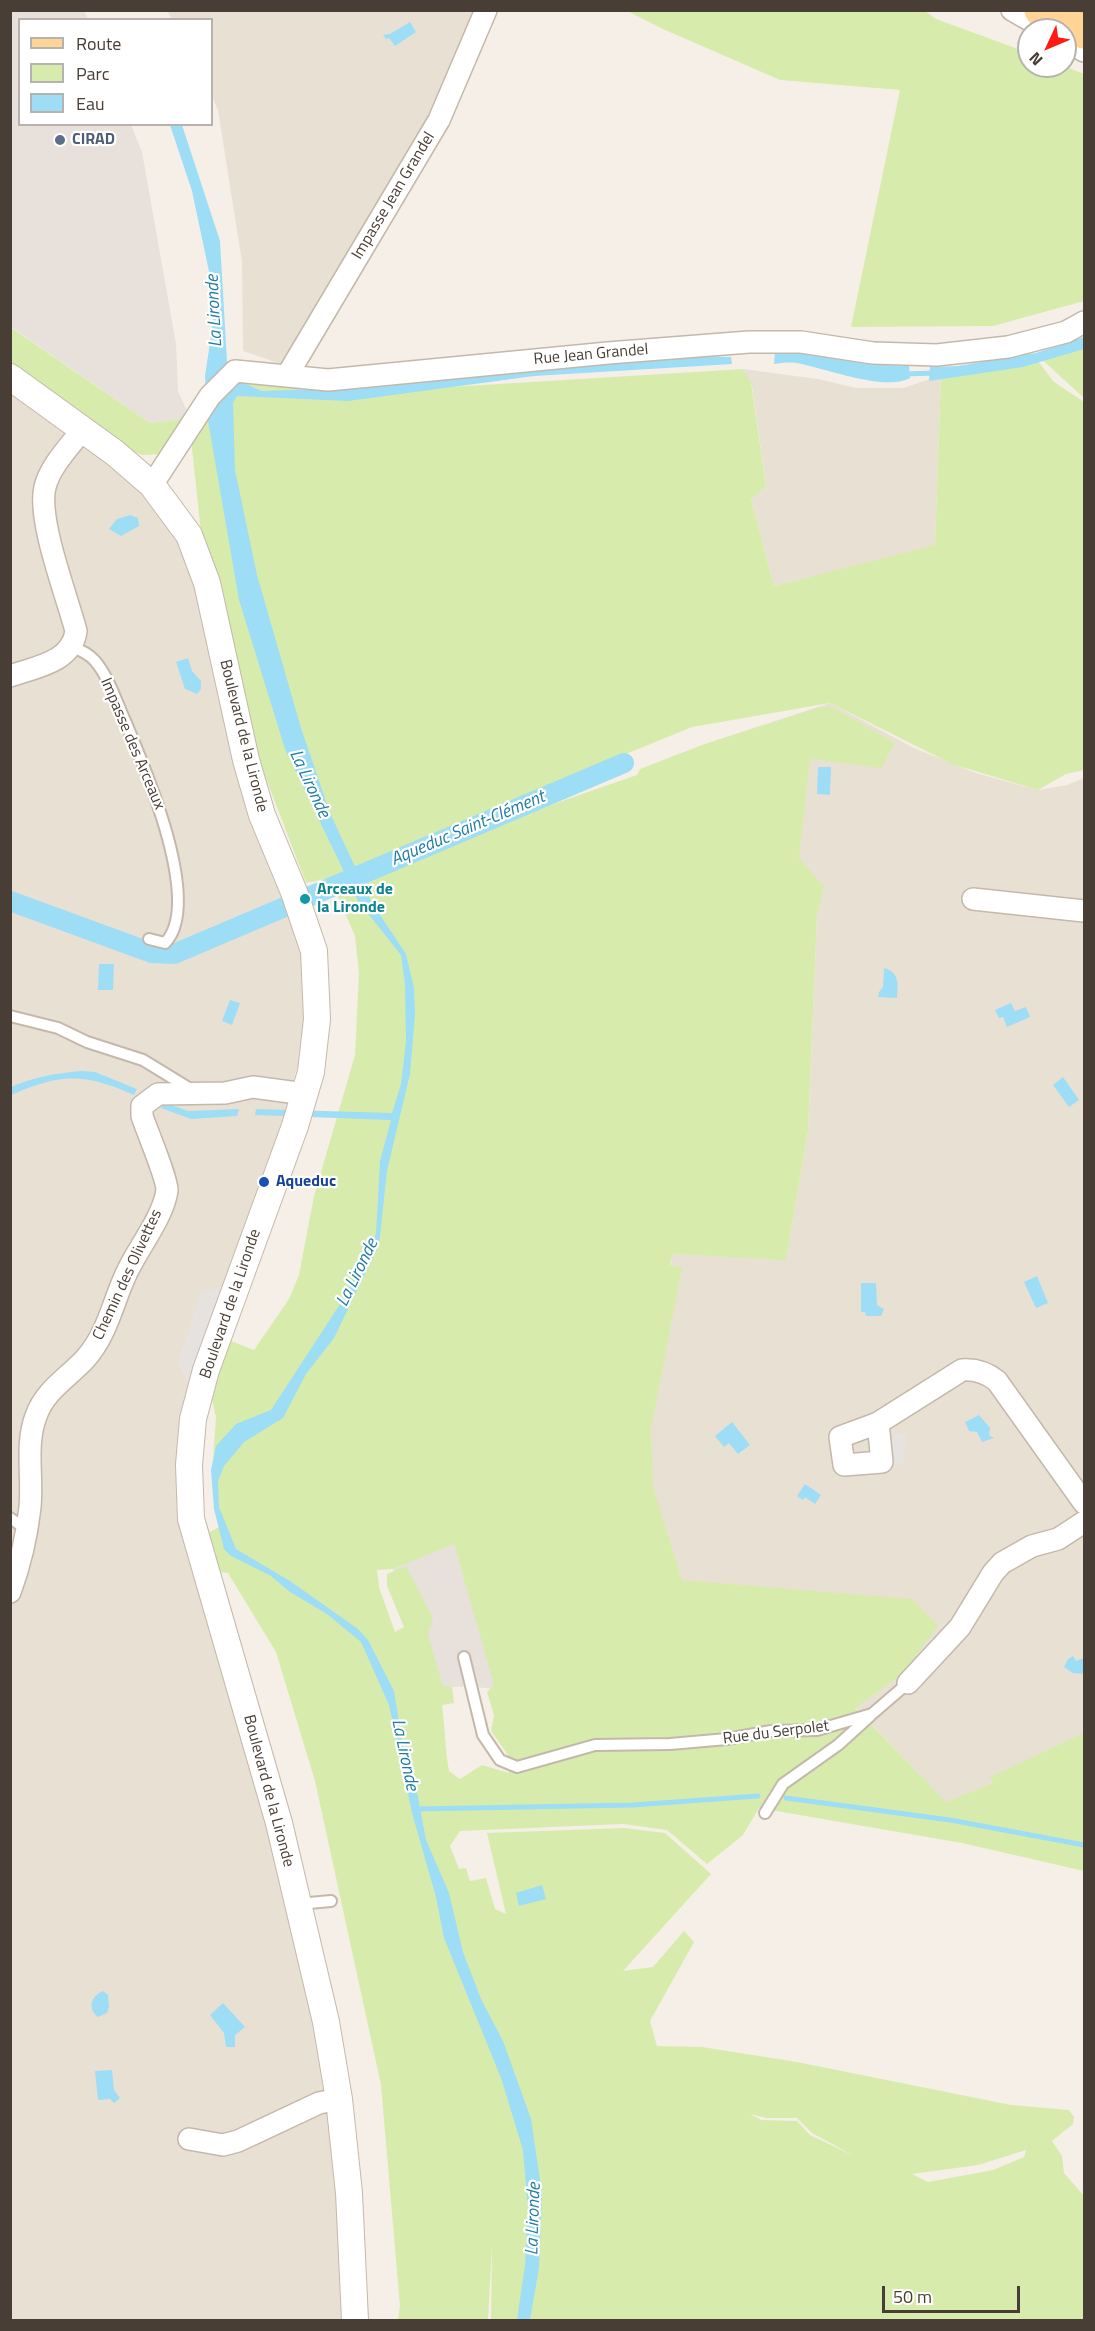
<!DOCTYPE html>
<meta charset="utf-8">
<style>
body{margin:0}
#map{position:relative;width:1095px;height:2331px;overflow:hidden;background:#f5efe7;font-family:"Titillium Web",sans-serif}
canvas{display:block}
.frame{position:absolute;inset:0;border:12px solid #483e35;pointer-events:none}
.legend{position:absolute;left:18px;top:18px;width:195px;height:108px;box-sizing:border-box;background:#fff;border:2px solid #b6b2ae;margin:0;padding:8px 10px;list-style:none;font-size:18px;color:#483e35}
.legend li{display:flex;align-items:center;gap:12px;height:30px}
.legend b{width:30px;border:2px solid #b6b2ae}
.north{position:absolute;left:1017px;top:18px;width:60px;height:60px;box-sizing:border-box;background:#fff;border:2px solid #b6b2ae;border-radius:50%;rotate:226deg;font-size:16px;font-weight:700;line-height:24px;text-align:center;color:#483e35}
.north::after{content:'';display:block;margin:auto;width:21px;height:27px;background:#ff1a13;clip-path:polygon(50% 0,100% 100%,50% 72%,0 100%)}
.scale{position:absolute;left:882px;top:2286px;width:138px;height:27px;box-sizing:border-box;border:3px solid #483e35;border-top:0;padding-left:8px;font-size:18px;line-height:21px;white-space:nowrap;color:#483e35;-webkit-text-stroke:4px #fff;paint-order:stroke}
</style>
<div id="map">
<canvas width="1095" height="2331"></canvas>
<div class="frame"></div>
<ul class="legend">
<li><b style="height:8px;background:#ffd495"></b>Route</li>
<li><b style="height:16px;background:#d7ecac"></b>Parc</li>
<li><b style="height:16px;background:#9eddf6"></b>Eau</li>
</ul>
<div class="north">N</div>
<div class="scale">50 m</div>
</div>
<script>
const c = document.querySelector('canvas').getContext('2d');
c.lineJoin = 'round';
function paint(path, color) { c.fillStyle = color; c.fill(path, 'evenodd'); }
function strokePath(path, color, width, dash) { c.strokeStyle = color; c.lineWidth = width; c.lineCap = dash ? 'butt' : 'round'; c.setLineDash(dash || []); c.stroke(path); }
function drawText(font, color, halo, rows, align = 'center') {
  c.font = font + ' "Titillium Web",sans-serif'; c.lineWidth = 4.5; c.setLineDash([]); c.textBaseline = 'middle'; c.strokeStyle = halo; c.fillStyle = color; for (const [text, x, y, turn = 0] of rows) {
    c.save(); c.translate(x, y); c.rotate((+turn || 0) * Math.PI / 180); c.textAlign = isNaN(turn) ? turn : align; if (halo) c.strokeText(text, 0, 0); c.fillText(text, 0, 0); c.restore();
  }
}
paint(new Path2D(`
 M 167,11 L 499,11 L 284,365 L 243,351 L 242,262 L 218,110 L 212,96 L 212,20 L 172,19 Z
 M 743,369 L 818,379 L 856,388 L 904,388 L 941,375 L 935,546 L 774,586 L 751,499 L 766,485 L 752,386 Z
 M 10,377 L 178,516 L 294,892 L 314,1048 L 296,1070 L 287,1108 L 222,1287 L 201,1293 L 179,1363 L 189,1382 L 182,1414 L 177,1493 L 180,1520 L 317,1982 L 354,2320 L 11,2320 Z
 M 830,703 L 914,748 L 976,773 L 1038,790 L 1067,785 L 1084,778 L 1084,1744 L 946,1803 L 848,1700 L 595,1581 L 619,1494 L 673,1254 L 786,1259 L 808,1131 L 817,915 L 702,745 Z`), '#e9e0d4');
paint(new Path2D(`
 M 11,11 L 84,11 L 88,19 L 20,20 L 20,124 L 131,125 L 142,152 L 176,344 L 178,391 L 190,418 L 150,423 L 11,327 Z
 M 454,1543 L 497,1689 L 474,1687 L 465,1676 L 463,1687 L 443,1687 L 409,1631 L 393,1569 Z`), '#e7e0db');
paint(new Path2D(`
 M 627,11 L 925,11 L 936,19 L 1029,53 L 1029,66 L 1064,66 L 1084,74 L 1084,301 L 993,326 L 851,327 L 900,90 L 780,80 L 663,29 Z
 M 10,327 L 150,423 L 190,418 L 163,454 L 142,455 L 124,448 L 11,364 Z
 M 1084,338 L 1084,398 L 1037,355 Z
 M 1032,353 L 1054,382 L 1084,402 L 1084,770 L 1066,774 L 1038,790 L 952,764 L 830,703 L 692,727 L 533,792 L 539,809 L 637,775 L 640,769 L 702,745 L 817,708 L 832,707 L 895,743 L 881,768 L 810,759 L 799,858 L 824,887 L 817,915 L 808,1131 L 786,1260 L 673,1254 L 670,1265 L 682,1268 L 651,1429 L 653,1487 L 682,1580 L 912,1599 L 938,1626 L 901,1675 L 855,1708 L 946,1802 L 993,1783 L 990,1777 L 1084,1733 L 1084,1871 L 962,1843 L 759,1808 L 743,1835 L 707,1864 L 667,1830 L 623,1824 L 460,1831 L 450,1846 L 459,1869 L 466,1868 L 470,1881 L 486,1878 L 495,1909 L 506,1914 L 487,1833 L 624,1828 L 665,1833 L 711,1874 L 623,1971 L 653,1967 L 684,1931 L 694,1942 L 650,2021 L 657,2046 L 702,2047 L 797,2062 L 1011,2105 L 1069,2110 L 1074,2117 L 1073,2124 L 1052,2141 L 1062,2156 L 1064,2173 L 1084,2196 L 1084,2320 L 491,2320 L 492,2245 L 488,2320 L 398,2320 L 400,2306 L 381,2085 L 315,1781 L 276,1652 L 228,1573 L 217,1572 L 207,1534 L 219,1527 L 212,1475 L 216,1417 L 211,1395 L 228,1340 L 254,1350 L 289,1299 L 299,1275 L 314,1196 L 355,1055 L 359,973 L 355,936 L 330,878 L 306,883 L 259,760 L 227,615 L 216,573 L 201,533 L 191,439 L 237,378 L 293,381 L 301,392 L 418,389 L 743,369 L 751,382 L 766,486 L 751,499 L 774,586 L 935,545 L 941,375 L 998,359 ZM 454,1544 L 494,1685 L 487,1692 L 494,1715 L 491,1731 L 508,1755 L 509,1773 L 482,1765 L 460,1779 L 449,1771 C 445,1750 445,1727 442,1705 L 454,1703 L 452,1687 L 443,1686 L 428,1635 L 433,1618 L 406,1566 L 387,1574 L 387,1586 L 404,1627 L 395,1632 L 379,1587 L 377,1570 L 393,1569 ZM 750,2114 L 766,2118 L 797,2118 L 812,2133 L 854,2156 L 810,2135 L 797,2121 L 761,2120 ZM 1026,2150 L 1024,2157 L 993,2170 L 928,2182 L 912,2174 L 978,2165 Z`), '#d7ecac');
paint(new Path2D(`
 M 222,1287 L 189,1382 L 179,1363 L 201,1292 Z
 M 893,1433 L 906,1434 L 903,1465 L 891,1463 Z`), '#e5e2df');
paint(new Path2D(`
 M 410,22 L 416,32 L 395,46 L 389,38 L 386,39 L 383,35 L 390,34 Z
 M 170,125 L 182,125 L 220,241 L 227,362 L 232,383 L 237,380 L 262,391 L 321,389 L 694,356 L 731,357 L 732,364 L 534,376 L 348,401 L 237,396 L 233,403 L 235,470 L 257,575 L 301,728 L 330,813 L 372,903 L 406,954 L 414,988 L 415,1014 L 410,1074 L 387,1171 L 379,1245 L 334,1338 L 306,1374 L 283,1418 L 244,1442 L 224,1466 L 218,1481 L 219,1507 L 236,1549 L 290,1581 L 358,1629 L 368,1640 L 394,1691 L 404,1752 L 418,1797 L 426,1840 L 449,1893 L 463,1952 L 481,1999 L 503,2041 L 531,2119 L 542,2193 L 539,2268 L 530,2320 L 517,2320 L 525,2265 L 528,2209 L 523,2150 L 501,2078 L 444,1938 L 436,1897 L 412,1813 L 389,1705 L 361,1642 L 327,1614 L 290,1592 L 271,1576 L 231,1556 L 224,1549 L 214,1509 L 211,1470 L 216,1446 L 236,1424 L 271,1410 L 342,1301 L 376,1234 L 380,1161 L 391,1120 L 255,1115 L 256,1109 L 392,1113 L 401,1084 L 406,1041 L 405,985 L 401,955 L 358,901 L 285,749 L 239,600 L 207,415 L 205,376 L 214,316 L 211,281 L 192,191 Z
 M 1084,337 L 1084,349 L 1023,367 L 929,381 L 930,367 L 958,366 L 1036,353 Z
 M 795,351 L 881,365 L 909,366 L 910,378 C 886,392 824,368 797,363 C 789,362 781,363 774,364 L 775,352 Z
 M 130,515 L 138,518 L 139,526 L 121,536 L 109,529 L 117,519 Z
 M 188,658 L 192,671 L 201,681 L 201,689 L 197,694 L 185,689 L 176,662 Z
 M 818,767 L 831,767 L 830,795 L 817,794 Z
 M 99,964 L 114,964 L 113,990 L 98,990 Z
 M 884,968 C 900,972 898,985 897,998 L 878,997 L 879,992 L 883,987 Z
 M 230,1000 L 240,1003 L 232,1025 L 222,1021 Z
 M 1011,1003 L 1015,1011 L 1026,1007 L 1030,1017 L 1007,1027 L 1003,1017 L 999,1018 L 995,1010 Z
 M 82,1071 L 95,1072 L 137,1089 L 134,1095 C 85,1073 61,1073 11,1095 L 11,1087 C 34,1077 57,1073 82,1071 Z
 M 1063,1077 L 1079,1100 L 1069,1107 L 1053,1085 Z
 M 165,1103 L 188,1111 L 239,1109 L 237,1116 L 191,1119 L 161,1108 Z
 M 1037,1276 L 1048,1303 L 1036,1308 L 1024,1282 Z
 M 861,1283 L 876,1283 L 877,1305 L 884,1309 L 881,1316 L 866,1316 L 865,1312 L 861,1312 Z
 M 979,1415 L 990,1428 L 989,1435 L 994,1438 L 982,1442 L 977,1432 L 969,1431 L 965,1422 Z
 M 732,1422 L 750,1445 L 738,1454 L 729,1443 L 724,1447 L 715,1436 Z
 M 805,1484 L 821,1495 L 815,1504 L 805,1497 L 803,1500 L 797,1496 Z
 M 1073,1656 L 1076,1661 L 1084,1658 L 1084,1674 L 1073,1673 L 1064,1667 L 1068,1659 Z
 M 542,1885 L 546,1899 L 519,1906 L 516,1893 Z
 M 103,1991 L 108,1995 L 109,2007 L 107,2013 L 98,2017 C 87,2008 91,1996 103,1991 Z
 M 223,2003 L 245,2027 L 235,2035 L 235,2047 L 226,2047 L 224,2033 L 210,2015 Z
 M 112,2070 L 114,2090 L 120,2098 L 114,2103 L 110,2099 L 98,2100 L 95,2071 Z`), '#9eddf6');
strokePath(new Path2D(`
 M 904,374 L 936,373
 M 786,1798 L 950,1820 L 1084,1845
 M 416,1809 L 633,1805 L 758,1796`), '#9eddf6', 5);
strokePath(new Path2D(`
 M 10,901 L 152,953 L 174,954 L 624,763`), '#9eddf6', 20);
const service = new Path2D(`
 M 72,647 C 81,650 89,654 95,661 C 109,677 117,704 126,723 C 144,766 204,903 165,943 L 149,939
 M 10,1016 L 58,1028 L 87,1042 L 143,1060 L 192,1090
 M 10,1518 L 26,1529
 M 464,1657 L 483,1735 L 500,1760 L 517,1767 L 595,1745 L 670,1744 L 727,1739 L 771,1731 L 817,1730 L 872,1714 L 908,1683
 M 765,1813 L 783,1784 L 838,1745 L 870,1716
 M 298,1904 L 331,1901`);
const minor = new Path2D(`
 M 1012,10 L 1047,30
 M 1065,40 L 1084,51
 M 288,374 L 439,120 L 486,10
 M 152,485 L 210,396 L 235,371 L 328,380 L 608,353 L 749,342 L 801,342 L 873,353 L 937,355 L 1008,347 L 1066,332 L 1084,322
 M 10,676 C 36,667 72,662 76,631 C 67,596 37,520 45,487 C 50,466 70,446 83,429
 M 973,899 L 1084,911
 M 878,1423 L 882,1462 L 844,1465 L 840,1437 L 878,1423 L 962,1370 C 975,1369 987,1373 997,1381 L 1084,1503
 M 10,1592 C 20,1565 27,1535 30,1507 C 33,1477 25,1445 36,1416 C 45,1390 68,1378 86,1358 C 108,1333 113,1301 127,1272 C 138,1248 164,1216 167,1190 C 167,1178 147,1131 142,1116 L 142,1106 L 158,1094 L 225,1093 L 253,1087 L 305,1094
 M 908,1683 L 960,1627 L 993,1573 L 1002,1563 L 1032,1546 L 1058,1539 L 1084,1522
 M 189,2139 L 223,2145 L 238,2141 L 319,2103 L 339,2099`);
const tertiary = new Path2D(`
 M 10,377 L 115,453 L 152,485 L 189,535 L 207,583 L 246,760 L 262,815 L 294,892 L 314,951 L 317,1019 L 311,1072 L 295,1126 L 206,1370 L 193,1419 L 189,1465 L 191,1519 L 279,1823 L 326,2022 L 339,2099 L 349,2193 L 355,2320`);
const primary = new Path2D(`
 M 1041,10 L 1084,32`);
strokePath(service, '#c4b8ab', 14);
strokePath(minor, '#c4b8ab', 24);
strokePath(tertiary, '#c4b8ab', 28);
strokePath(primary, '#eeb05c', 36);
strokePath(service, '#fff', 10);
strokePath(minor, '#fff', 21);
strokePath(tertiary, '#fff', 26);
strokePath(primary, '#ffd495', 33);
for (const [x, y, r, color] of [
 [60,140,6,"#5c6f8a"],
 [305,899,6,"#0f9aa8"],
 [264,1182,6,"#1a4fb4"]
]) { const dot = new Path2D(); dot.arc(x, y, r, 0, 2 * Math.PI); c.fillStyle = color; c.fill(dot); strokePath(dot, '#fff', 2); }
drawText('bold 16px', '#4e5e75', '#fff', [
 ["CIRAD",72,140]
], 'left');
drawText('16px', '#483e35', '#fff', [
 ["Impasse Jean Grandel",394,196,-59],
 ["Rue Jean Grandel",591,355,-5],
 ["Boulevard de la Lironde",243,736,76],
 ["Impasse des Arceaux",132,744,67],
 ["Chemin des Olivettes",128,1275,-65],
 ["Boulevard de la Lironde",231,1304,-71],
 ["Rue du Serpolet",776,1733,-7],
 ["Boulevard de la Lironde",268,1791,75]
]);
drawText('bold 16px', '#0d838f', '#fff', [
 ["Arceaux de",317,890],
 ["la Lironde",317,908]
], 'left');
drawText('bold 16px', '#164399', '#fff', [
 ["Aqueduc",276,1182]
], 'left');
drawText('italic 18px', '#217da4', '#fff', [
 ["La Lironde",215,311,-93],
 ["La Lironde",309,784,65],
 ["Aqueduc Saint-Clément",468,829,-23],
 ["La Lironde",358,1273,-64],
 ["La Lironde",404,1755,78],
 ["La Lironde",534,2219,-88]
]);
</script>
